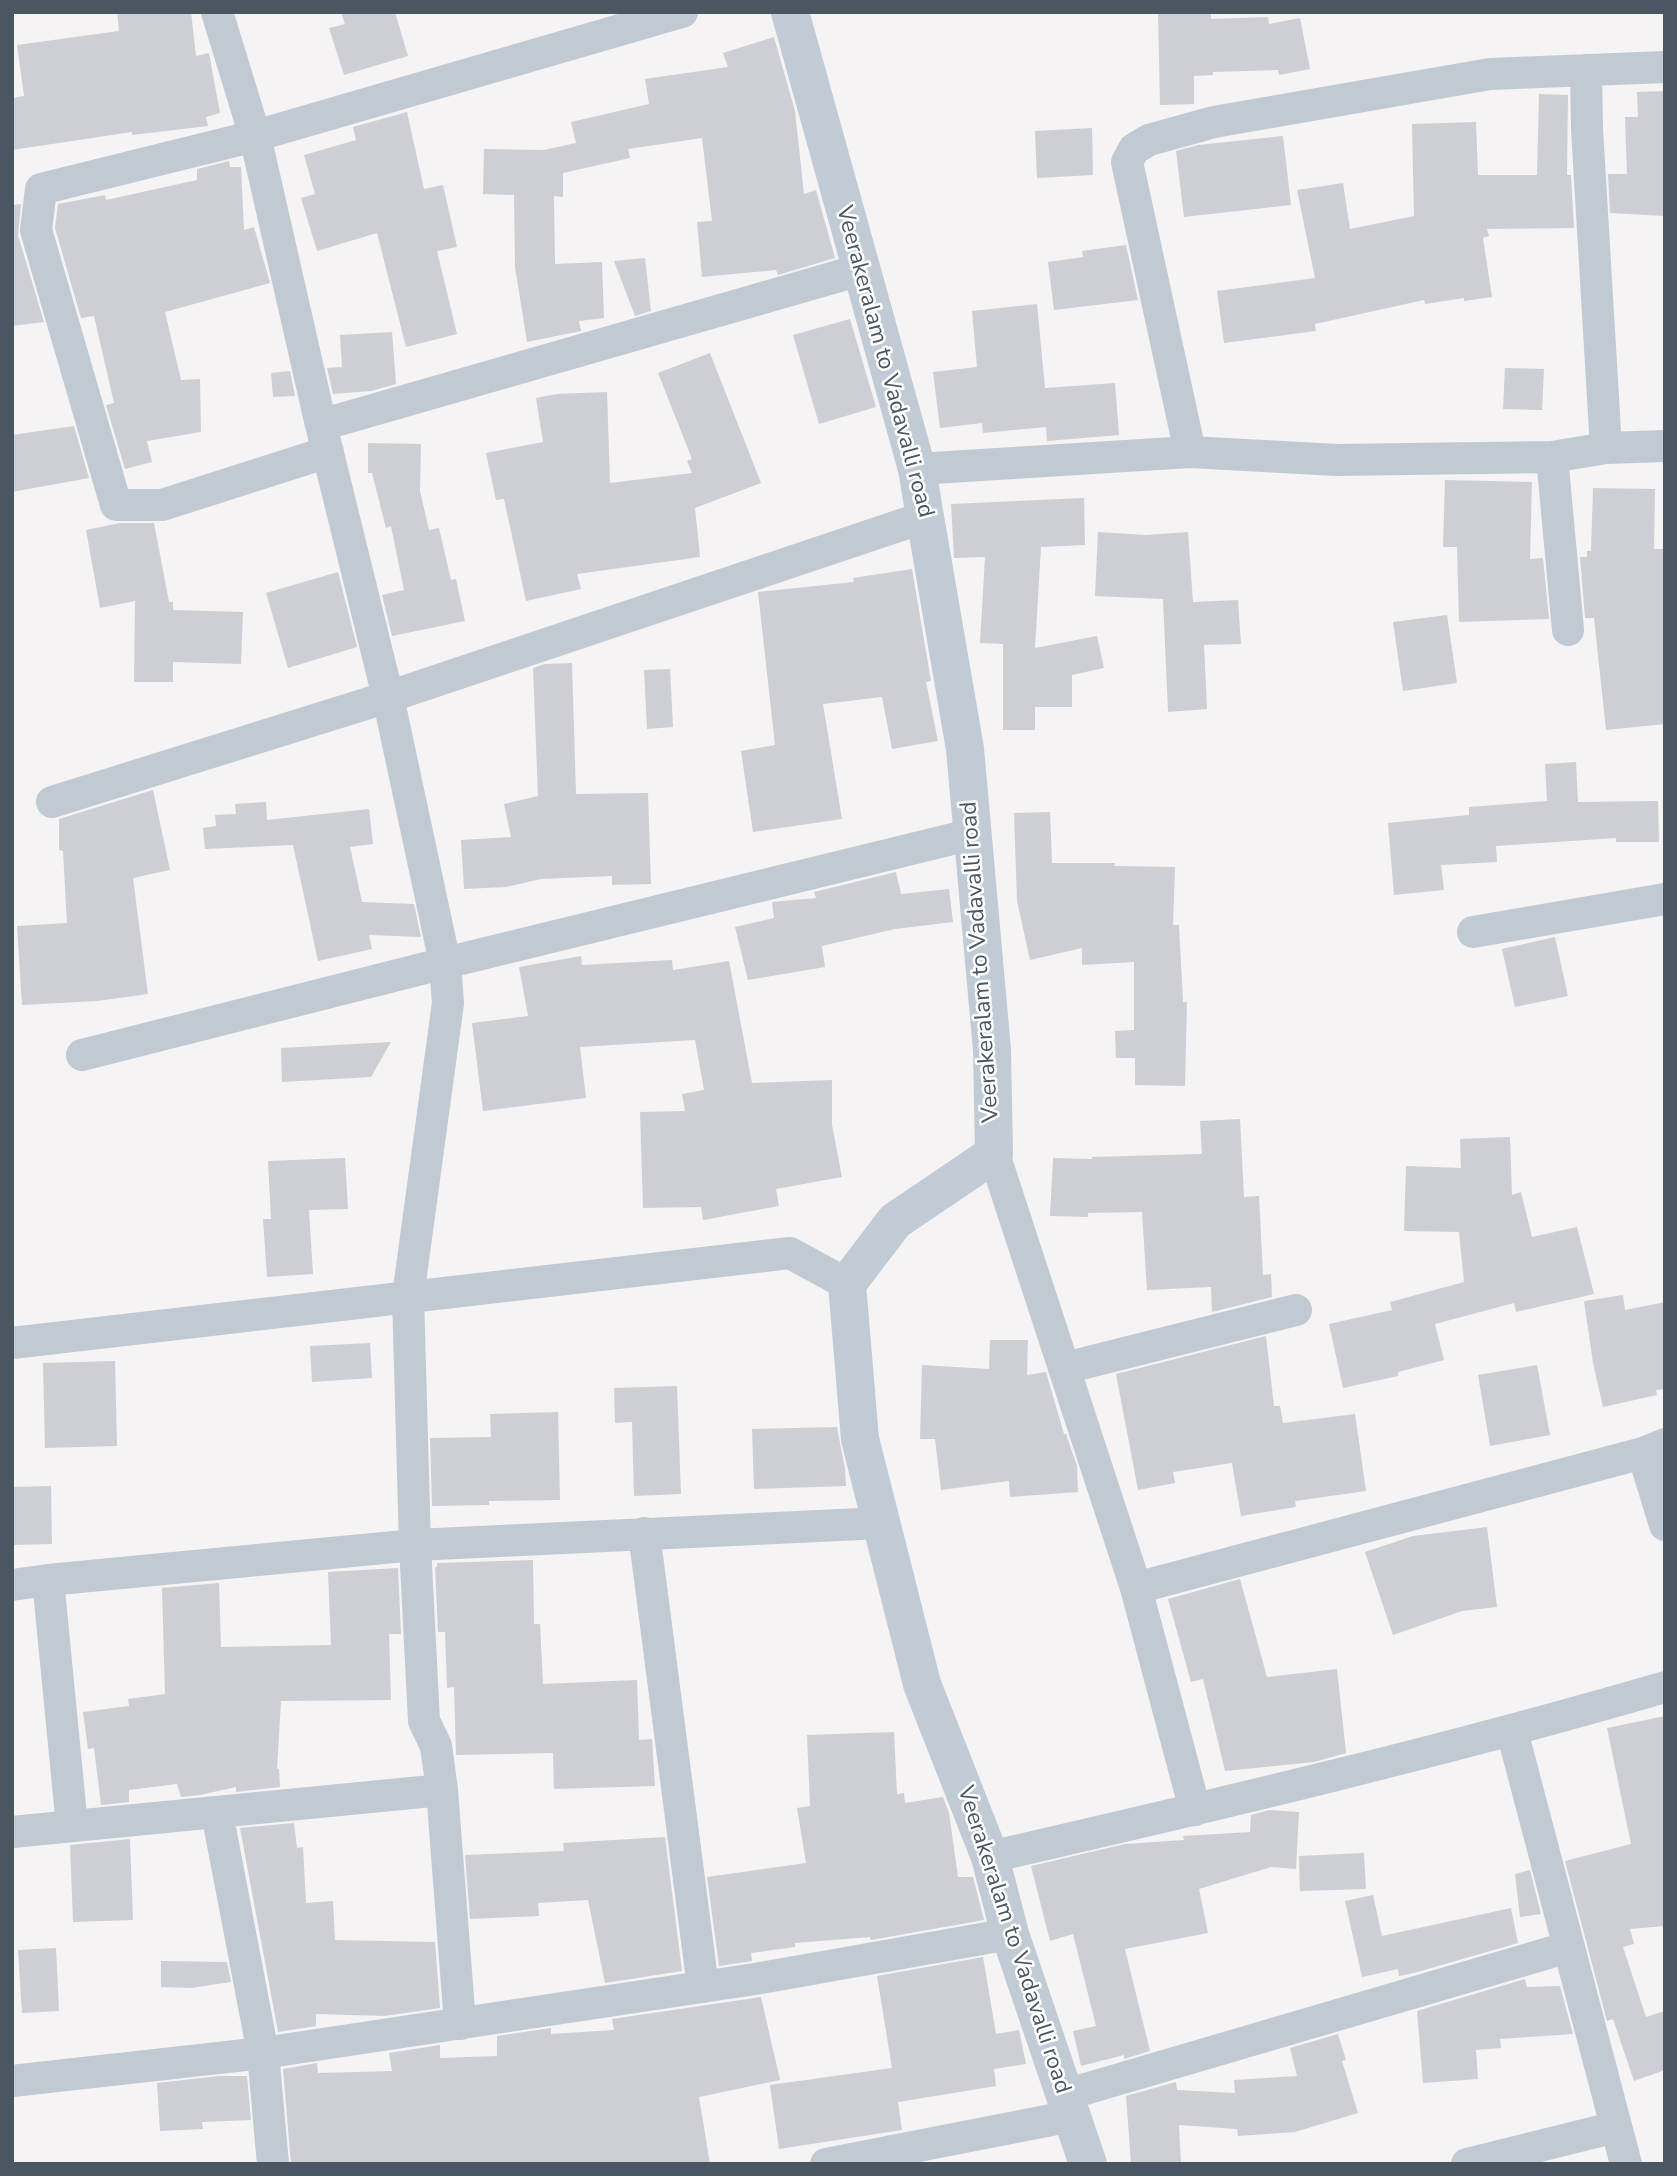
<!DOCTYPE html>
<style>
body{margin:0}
#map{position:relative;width:1677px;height:2176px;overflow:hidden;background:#f5f3f3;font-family:"Nunito Sans",sans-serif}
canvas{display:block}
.frame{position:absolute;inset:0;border:14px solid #4a5661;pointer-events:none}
</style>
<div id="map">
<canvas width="1677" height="2176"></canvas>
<div class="frame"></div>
</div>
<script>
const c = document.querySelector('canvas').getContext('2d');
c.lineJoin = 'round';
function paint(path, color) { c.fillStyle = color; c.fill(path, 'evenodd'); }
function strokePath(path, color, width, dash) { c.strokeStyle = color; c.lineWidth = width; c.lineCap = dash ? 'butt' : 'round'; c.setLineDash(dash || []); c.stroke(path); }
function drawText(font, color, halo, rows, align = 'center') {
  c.font = font + ' "Nunito Sans",sans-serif'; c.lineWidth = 5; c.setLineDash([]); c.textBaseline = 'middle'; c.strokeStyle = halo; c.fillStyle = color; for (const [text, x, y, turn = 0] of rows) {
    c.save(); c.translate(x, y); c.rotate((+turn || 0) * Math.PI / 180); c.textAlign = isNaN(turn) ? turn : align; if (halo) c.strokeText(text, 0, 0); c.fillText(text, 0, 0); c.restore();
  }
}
paint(new Path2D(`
 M 117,12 L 191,12 L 196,56 L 209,53 L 220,113 L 206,117 L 208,126 L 132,135 L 132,132 L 12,150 L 12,98 L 24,96 L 17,45 L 119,31 Z
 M 341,12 L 395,12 L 408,56 L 344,75 L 329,28 L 345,24 Z
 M 1158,12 L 1211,12 L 1211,19 L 1268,17 L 1269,24 L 1300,18 L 1310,69 L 1279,75 L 1278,70 L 1213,72 L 1213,75 L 1194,76 L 1194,104 L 1160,105 Z
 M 774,37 L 795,111 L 804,194 L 816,190 L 835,258 L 778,275 L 776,270 L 702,277 L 697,222 L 712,221 L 702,138 L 628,149 L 630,158 L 563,173 L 563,197 L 554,196 L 555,264 L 602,262 L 604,318 L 579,321 L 581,331 L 527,342 L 515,267 L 514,195 L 483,194 L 484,149 L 544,150 L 576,143 L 571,122 L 649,104 L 645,79 L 728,67 L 723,53 Z
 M 1665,91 L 1665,216 L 1610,213 L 1608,174 L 1627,174 L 1625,117 L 1638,117 L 1637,92 Z
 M 1539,94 L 1568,95 L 1567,175 L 1571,175 L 1574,228 L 1487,229 L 1489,236 L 1483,238 L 1492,297 L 1464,301 L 1464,298 L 1425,304 L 1424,300 L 1315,324 L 1316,331 L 1224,343 L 1217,291 L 1315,278 L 1297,190 L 1343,183 L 1350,229 L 1414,216 L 1412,124 L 1476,122 L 1478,175 L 1537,175 Z
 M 407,112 L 424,189 L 443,185 L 457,247 L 437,251 L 457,334 L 406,347 L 377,233 L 317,251 L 301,198 L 315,194 L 304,155 L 356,140 L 353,127 Z
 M 1092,128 L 1093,175 L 1037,178 L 1035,131 Z
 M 1283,136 L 1291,205 L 1184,217 L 1176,151 L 1198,145 Z
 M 229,161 L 230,167 L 241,167 L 244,230 L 254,227 L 270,283 L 165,312 L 181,380 L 200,379 L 201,432 L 147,441 L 152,462 L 125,469 L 106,405 L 114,403 L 94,316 L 81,318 L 55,228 L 58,204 L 105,195 L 106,200 L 197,180 L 197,169 Z
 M 21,204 L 18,235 L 44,322 L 12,326 L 12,205 Z
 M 1126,245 L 1138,300 L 1054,310 L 1048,262 L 1083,257 L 1082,251 Z
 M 645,258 L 651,311 L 635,316 L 614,261 Z
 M 1037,304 L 1045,388 L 1115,383 L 1119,435 L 1047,441 L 1046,427 L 983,433 L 982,423 L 940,428 L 933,372 L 977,367 L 972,311 Z
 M 850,319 L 876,407 L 819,424 L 793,335 Z
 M 392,332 L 396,384 L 371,391 L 333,394 L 327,368 L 342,367 L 340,335 Z
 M 710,353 L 761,483 L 695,508 L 700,557 L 577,574 L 581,589 L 526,601 L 504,499 L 496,500 L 486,453 L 543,442 L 536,398 L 557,394 L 607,392 L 610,483 L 692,473 L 687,461 L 692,459 L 658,373 Z
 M 1505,368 L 1544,369 L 1542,410 L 1503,409 Z
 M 290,371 L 295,396 L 273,397 L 271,373 Z
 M 74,426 L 89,478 L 12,492 L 12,435 Z
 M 368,443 L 421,444 L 420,491 L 429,530 L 439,528 L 451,580 L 456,579 L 465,621 L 392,636 L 382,595 L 404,590 L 391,526 L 386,528 L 372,473 L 368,473 Z
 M 1445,480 L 1532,482 L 1530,559 L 1543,558 L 1549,619 L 1459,622 L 1457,547 L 1443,547 Z
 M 1593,488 L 1655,489 L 1654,549 L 1665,549 L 1665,724 L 1606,730 L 1594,618 L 1585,618 L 1580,557 L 1587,557 L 1587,551 L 1591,551 Z
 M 1084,498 L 1085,545 L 1041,547 L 1035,648 L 1097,636 L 1104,668 L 1072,675 L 1072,707 L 1035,707 L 1035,730 L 1003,730 L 1003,644 L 980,643 L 985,557 L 954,558 L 951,504 Z
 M 120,523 L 154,523 L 169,602 L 173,602 L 173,610 L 243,612 L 241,664 L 173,662 L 173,682 L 134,682 L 135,601 L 100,608 L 86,530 Z
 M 1098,532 L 1146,535 L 1188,532 L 1193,602 L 1238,600 L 1241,644 L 1204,645 L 1207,709 L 1168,712 L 1163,599 L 1095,596 Z
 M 912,569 L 931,681 L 926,682 L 938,741 L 892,749 L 882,697 L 823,704 L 842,819 L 753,832 L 741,751 L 775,745 L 758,592 L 854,582 L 853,578 Z
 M 338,572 L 357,647 L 288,668 L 266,593 Z
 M 1447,615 L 1457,683 L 1403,691 L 1393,622 Z
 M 572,663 L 576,794 L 648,793 L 651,884 L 612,885 L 612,876 L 541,879 L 506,887 L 464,889 L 461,840 L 511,837 L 504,804 L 538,796 L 533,668 L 545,664 Z
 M 670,669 L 673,727 L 647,729 L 644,670 Z
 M 1576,762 L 1578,802 L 1658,801 L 1659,842 L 1616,842 L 1616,838 L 1496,846 L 1497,862 L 1441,865 L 1444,890 L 1394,895 L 1388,823 L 1469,815 L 1469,807 L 1547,801 L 1545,764 Z
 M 153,790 L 170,870 L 133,878 L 148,994 L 97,1001 L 22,1005 L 17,926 L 67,923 L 63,851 L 59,850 L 59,819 Z
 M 266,802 L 267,820 L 369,809 L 373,844 L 350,847 L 362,902 L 414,904 L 421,937 L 369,935 L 372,949 L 318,961 L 293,845 L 205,849 L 203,828 L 216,826 L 215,815 L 236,814 L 235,804 Z
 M 1050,812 L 1052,863 L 1115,863 L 1114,866 L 1175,867 L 1173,925 L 1179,925 L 1183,1002 L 1187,1002 L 1185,1086 L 1135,1085 L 1135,1058 L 1116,1058 L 1115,1031 L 1134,1030 L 1134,962 L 1082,965 L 1082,948 L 1030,960 L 1017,901 L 1014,813 Z
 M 896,872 L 901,894 L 949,889 L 953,922 L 895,929 L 822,946 L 825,967 L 748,980 L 735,927 L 774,918 L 772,902 L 816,898 L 814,892 Z
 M 1555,937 L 1568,996 L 1515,1007 L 1502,949 Z
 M 581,956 L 582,965 L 672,960 L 673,970 L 729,961 L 752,1083 L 832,1080 L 832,1125 L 842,1177 L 776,1189 L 779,1206 L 703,1220 L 701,1207 L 643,1208 L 640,1112 L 685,1111 L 682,1094 L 704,1090 L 695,1040 L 580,1047 L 586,1098 L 483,1111 L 472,1023 L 528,1016 L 519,967 Z
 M 391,1042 L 371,1077 L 282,1082 L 281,1048 Z
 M 1240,1119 L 1244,1197 L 1259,1196 L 1263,1275 L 1271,1274 L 1272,1297 L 1212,1312 L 1211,1287 L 1147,1290 L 1142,1212 L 1088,1213 L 1088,1217 L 1050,1216 L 1053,1158 L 1092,1159 L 1092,1157 L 1202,1154 L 1200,1121 Z
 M 1510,1137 L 1512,1195 L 1521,1192 L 1532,1237 L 1577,1227 L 1594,1294 L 1516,1312 L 1514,1303 L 1435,1324 L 1444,1360 L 1398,1372 L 1398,1376 L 1343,1388 L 1329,1324 L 1392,1310 L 1390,1302 L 1464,1282 L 1459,1232 L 1404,1231 L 1406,1166 L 1461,1168 L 1460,1139 Z
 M 345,1158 L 348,1209 L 309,1210 L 313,1274 L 267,1277 L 263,1219 L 271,1219 L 268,1161 Z
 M 1623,1295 L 1625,1310 L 1665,1302 L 1665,1389 L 1656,1390 L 1657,1395 L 1603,1407 L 1593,1363 L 1584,1301 Z
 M 1266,1336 L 1274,1406 L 1280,1406 L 1283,1423 L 1355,1414 L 1366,1491 L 1295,1501 L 1296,1507 L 1241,1516 L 1232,1463 L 1173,1472 L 1175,1483 L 1138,1490 L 1116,1374 Z
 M 990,1340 L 1028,1340 L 1027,1375 L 1046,1372 L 1064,1434 L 1066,1434 L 1077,1466 L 1078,1492 L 1010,1497 L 1009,1481 L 941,1490 L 935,1439 L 920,1439 L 922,1365 L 989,1369 Z
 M 370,1343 L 372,1378 L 312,1382 L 310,1346 Z
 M 115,1361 L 117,1446 L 45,1448 L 43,1363 Z
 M 1537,1365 L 1550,1435 L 1490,1446 L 1478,1375 Z
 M 677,1386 L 681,1494 L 634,1496 L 632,1422 L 615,1423 L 614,1388 Z
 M 558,1412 L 560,1500 L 489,1501 L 489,1505 L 432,1506 L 430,1438 L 491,1437 L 490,1414 Z
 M 837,1427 L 845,1469 L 846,1486 L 754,1489 L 752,1429 Z
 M 51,1486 L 52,1544 L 12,1545 L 12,1487 Z
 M 1487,1527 L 1497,1607 L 1462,1611 L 1393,1635 L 1365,1552 L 1413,1536 Z
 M 533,1560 L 534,1624 L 540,1624 L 543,1684 L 637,1680 L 639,1740 L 652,1739 L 655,1786 L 554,1789 L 553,1753 L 456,1755 L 454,1687 L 447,1688 L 445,1632 L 438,1632 L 435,1567 L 437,1567 L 437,1563 Z
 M 398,1568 L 401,1634 L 389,1634 L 391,1700 L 281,1701 L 277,1769 L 279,1769 L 280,1787 L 236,1792 L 236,1787 L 200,1795 L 181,1797 L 177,1784 L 129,1790 L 129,1802 L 101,1805 L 94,1748 L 88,1749 L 83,1712 L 129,1706 L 128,1699 L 165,1694 L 162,1588 L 219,1583 L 221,1647 L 331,1645 L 328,1572 Z
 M 1240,1579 L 1267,1677 L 1337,1669 L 1346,1753 L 1314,1762 L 1225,1771 L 1203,1679 L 1191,1682 L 1168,1599 Z
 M 1665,1716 L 1665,1926 L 1630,1929 L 1634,1944 L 1623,1947 L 1646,2017 L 1665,2011 L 1665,2070 L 1634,2081 L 1613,2019 L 1607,2021 L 1565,1861 L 1631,1844 L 1607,1728 Z
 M 894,1732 L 897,1794 L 904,1793 L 905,1803 L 943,1797 L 949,1813 L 958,1877 L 973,1877 L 984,1920 L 871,1940 L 870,1937 L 795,1943 L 795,1947 L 751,1953 L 752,1961 L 719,1966 L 707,1877 L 806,1863 L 797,1808 L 810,1806 L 807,1735 Z
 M 1269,1810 L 1299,1812 L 1296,1869 L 1271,1867 L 1199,1889 L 1208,1933 L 1125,1949 L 1150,2051 L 1124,2059 L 1124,2055 L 1081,2066 L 1073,2031 L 1096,2026 L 1073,1934 L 1050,1941 L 1031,1866 L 1125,1844 L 1184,1840 L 1183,1836 L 1250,1832 L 1251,1815 Z
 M 294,1823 L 297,1848 L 303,1847 L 306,1903 L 333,1901 L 335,1940 L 435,1942 L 440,2008 L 384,2016 L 316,2014 L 316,2026 L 278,2032 L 240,1828 Z
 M 665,1837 L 682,1971 L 605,1983 L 588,1900 L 538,1903 L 539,1916 L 470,1919 L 465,1855 L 564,1851 L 563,1843 Z
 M 130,1839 L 133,1920 L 73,1922 L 70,1845 Z
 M 1364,1853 L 1366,1889 L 1300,1891 L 1299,1856 Z
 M 1530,1870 L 1541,1914 L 1520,1917 L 1515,1874 Z
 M 1373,1895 L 1382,1936 L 1511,1908 L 1518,1943 L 1414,1973 L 1399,1976 L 1398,1969 L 1362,1977 L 1345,1901 Z
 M 56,1948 L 59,2011 L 22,2013 L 18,1950 Z
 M 983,1957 L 996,2034 L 1019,2030 L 1026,2064 L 994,2069 L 996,2086 L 898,2102 L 902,2130 L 779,2149 L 770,2085 L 892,2068 L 877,1976 Z
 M 161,1961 L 227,1962 L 231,1982 L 191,1988 L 161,1987 Z
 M 1525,1979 L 1527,1987 L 1560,1986 L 1573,2034 L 1500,2039 L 1501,2048 L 1476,2050 L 1478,2079 L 1423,2083 L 1417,2011 Z
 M 761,1997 L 780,2080 L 699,2097 L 710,2164 L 291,2164 L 283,2069 L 317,2063 L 318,2073 L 392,2071 L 389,2053 L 440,2045 L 440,2058 L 497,2056 L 497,2036 L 551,2028 L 551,2034 L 614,2030 L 612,2019 Z
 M 1338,2034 L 1346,2060 L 1342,2061 L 1358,2113 L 1295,2132 L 1238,2136 L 1237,2129 L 1179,2125 L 1181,2164 L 1131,2164 L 1126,2096 L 1176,2082 L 1177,2090 L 1235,2093 L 1234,2080 L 1297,2076 L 1290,2048 Z
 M 219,2076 L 247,2076 L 251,2120 L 202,2122 L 203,2129 L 160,2131 L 157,2083 Z`), '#cdcfd5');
strokePath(new Path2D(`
 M 217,12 L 255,136 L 321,425 L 860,270
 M 1586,70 L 1587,129 L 1606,448
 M 321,425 L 388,697 L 445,963 L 448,1003 L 408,1296 L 415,1545 L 424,1721 L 436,1746 L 442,1790 L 460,2024
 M 328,452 L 162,505 L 116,505 L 36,230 L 41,189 L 255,136 L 682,12
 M 1190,452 L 1127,162 L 1134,149 L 1149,140 L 1214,122 L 1490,74 L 1665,67
 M 1552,457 L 1568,630
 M 917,469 L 1190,452 L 1337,460 L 1552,457 L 1606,448 L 1665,446
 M 52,802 L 388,697 L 925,517
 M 1473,932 L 1665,899
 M 82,1055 L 445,963 L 973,834
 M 994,1154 L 1136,1588 L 1643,1453 L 1665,1444
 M 12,1343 L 790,1253 L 847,1284
 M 1065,1368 L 1296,1310
 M 1643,1453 L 1665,1525
 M 644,1533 L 703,1987
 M 48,1580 L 72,1826
 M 12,1585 L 48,1580 L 415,1545 L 882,1523
 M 1136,1588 L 1195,1810
 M 1512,1731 L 1626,2164
 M 217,1813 L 263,2053 L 273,2164
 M 12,1832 L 442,1790
 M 990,1857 C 1216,1805 1442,1752 1665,1687
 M 12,2081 L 263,2053 L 755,1979 L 1010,1934
 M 1065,2095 L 1569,1947
 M 826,2164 L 1072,2116
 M 1467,2164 L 1616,2127`), '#c1cad2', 32);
strokePath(new Path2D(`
 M 790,12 L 917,469 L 925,517 L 965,749 L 992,1050 L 994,1154 L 895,1221 L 847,1284 L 860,1439 L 922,1684 L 990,1857 L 1010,1934 L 1088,2164`), '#c1cbd6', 38);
drawText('23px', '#4a5661', '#fff', [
 ["Veerakeralam to Vadavalli road",884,362,75],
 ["Veerakeralam to Vadavalli road",981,962,-94],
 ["Veerakeralam to Vadavalli road",1013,1940,72]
]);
</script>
